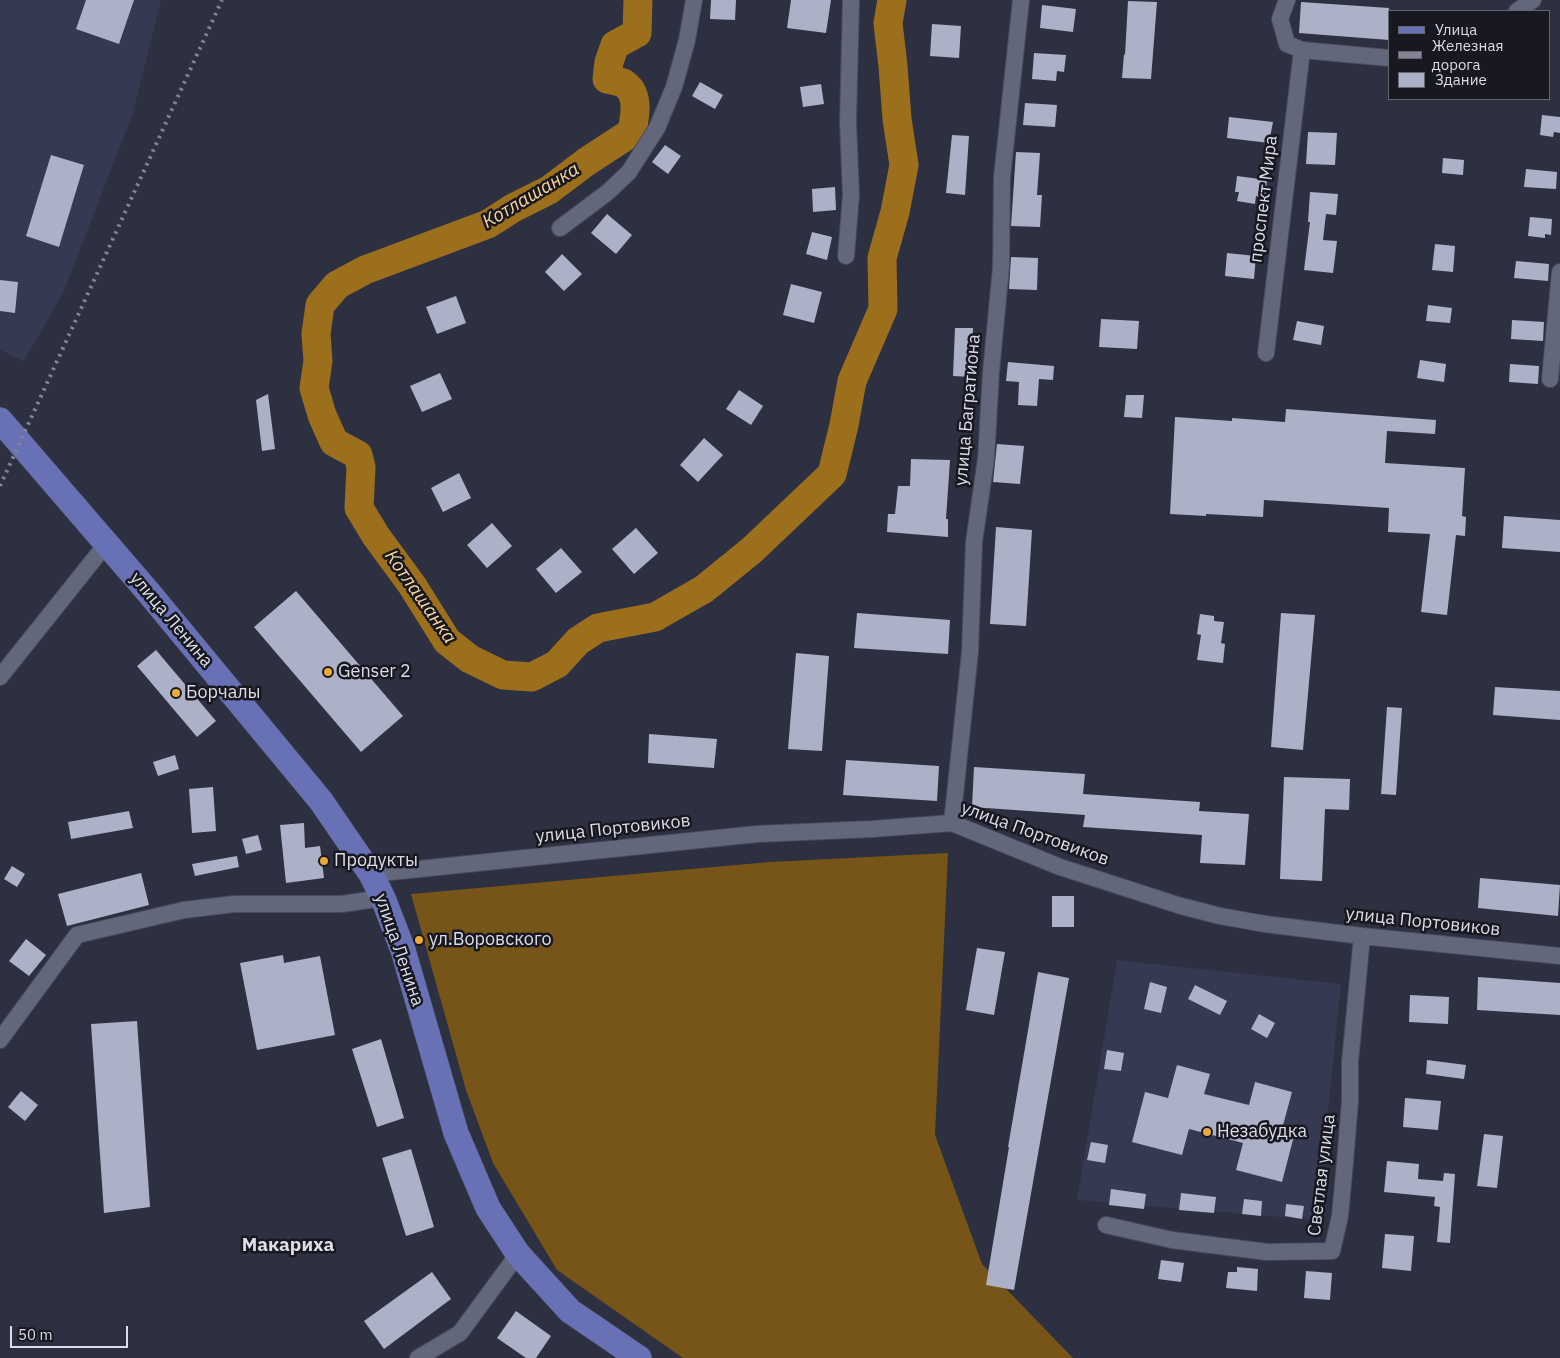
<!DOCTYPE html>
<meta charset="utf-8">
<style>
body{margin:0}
#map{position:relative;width:1560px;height:1358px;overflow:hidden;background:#2d3041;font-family:"IBM Plex Sans",sans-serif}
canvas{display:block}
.legend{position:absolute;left:1388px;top:10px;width:162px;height:90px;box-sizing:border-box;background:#171820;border:1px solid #656770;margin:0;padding:6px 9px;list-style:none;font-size:15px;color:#dbdde9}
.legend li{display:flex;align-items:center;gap:10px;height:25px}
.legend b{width:25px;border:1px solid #656770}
.scale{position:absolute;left:10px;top:1326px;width:118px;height:22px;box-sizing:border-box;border:2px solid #dbdde9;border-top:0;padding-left:6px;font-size:15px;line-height:18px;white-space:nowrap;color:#dbdde9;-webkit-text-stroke:4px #171820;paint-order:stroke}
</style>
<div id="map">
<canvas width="1560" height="1358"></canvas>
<ul class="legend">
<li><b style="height:6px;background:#6871b6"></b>Улица</li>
<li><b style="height:6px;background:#828493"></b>Железная дорога</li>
<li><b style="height:14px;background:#acb1c7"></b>Здание</li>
</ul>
<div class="scale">50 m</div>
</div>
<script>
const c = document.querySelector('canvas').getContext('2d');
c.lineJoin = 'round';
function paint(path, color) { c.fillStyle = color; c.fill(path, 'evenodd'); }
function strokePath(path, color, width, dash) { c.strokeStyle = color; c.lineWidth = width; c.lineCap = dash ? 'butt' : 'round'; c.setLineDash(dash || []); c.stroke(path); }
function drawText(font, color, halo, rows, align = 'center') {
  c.font = font + ' "IBM Plex Sans",sans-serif'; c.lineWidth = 5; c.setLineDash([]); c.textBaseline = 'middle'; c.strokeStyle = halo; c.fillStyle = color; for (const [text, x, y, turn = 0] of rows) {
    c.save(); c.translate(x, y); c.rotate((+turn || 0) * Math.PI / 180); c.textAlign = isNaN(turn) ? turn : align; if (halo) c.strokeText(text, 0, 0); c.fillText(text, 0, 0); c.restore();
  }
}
paint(new Path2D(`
 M 0,0 L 161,0 L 132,116 L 63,293 L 24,361 L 0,350 Z
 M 1117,960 L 1341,984 L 1317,1220 L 1077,1200 Z`), '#353951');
paint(new Path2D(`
 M 948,853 L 935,1135 L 982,1264 L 1073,1358 L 683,1358 L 557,1270 L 493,1163 L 466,1090 L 411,894 L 770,862 Z`), '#775518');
strokePath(new Path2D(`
 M 638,0 L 637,33 L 615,45 L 609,62 L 607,79 C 612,80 618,81 623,83 C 640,93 635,116 632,132 L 586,162 L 549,190 L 513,208 L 488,224 L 365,270 L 337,285 L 320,305 L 316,334 L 318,361 L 314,388 L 322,415 L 334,442 L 358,455 L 361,467 L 359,508 L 376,536 L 412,585 L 447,641 L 470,659 L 503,675 L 532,677 L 557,664 L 578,641 L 598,628 L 655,617 L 704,589 L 752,550 L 832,474 L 844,425 L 852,381 L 883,309 L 882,258 L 895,212 L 904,165 L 897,119 L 893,66 L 888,23 L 892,0`), '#9c6f1d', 29);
paint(new Path2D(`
 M 86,0 L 134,0 L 119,44 L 76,29 Z
 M 711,0 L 736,0 L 735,20 L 710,19 Z
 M 791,0 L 831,0 L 826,33 L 787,28 Z
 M 1128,1 L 1157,2 L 1151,79 L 1122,78 L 1124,54 L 1125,55 Z
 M 1301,2 L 1389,8 L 1389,40 L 1299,33 Z
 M 1042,5 L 1076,9 L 1073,32 L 1040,28 Z
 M 932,24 L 961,26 L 959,58 L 930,56 Z
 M 1034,53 L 1066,55 L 1064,72 L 1057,71 L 1056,81 L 1032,79 Z
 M 700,82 L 723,95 L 715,109 L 692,96 Z
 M 821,84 L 824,104 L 803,107 L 800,87 Z
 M 1025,103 L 1057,105 L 1055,127 L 1023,125 Z
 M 1542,115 L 1560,117 L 1560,133 L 1554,132 L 1553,137 L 1540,135 Z
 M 1229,117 L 1273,122 L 1269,143 L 1227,138 Z
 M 1308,132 L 1337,133 L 1335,165 L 1306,164 Z
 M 952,135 L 969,136 L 965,195 L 946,193 Z
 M 665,145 L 681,156 L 668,174 L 652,162 Z
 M 1016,152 L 1040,153 L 1037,195 L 1042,195 L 1040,227 L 1011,226 Z
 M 51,155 L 84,165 L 59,247 L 26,236 Z
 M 1443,158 L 1464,160 L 1463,175 L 1442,173 Z
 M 1526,169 L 1557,172 L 1556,189 L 1524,187 Z
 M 1237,176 L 1267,180 L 1265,198 L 1256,196 L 1255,204 L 1237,201 L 1239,192 L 1235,192 Z
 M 835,187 L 836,210 L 813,212 L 812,189 Z
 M 1310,192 L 1338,194 L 1336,215 L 1326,214 L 1323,240 L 1337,241 L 1333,273 L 1304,270 L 1310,222 L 1308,222 Z
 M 607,214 L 632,235 L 616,254 L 591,233 Z
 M 1530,217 L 1552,219 L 1551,235 L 1545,234 L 1545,238 L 1528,236 Z
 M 812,232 L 832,237 L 827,260 L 806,254 Z
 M 1435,244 L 1455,246 L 1453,272 L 1432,270 Z
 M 1227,253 L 1256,256 L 1254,279 L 1225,276 Z
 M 562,254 L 582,274 L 564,291 L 545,272 Z
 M 1011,257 L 1038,258 L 1037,290 L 1009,289 Z
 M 1516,261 L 1549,264 L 1548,281 L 1514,278 Z
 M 0,280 L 18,282 L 15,313 L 0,311 Z
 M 791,284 L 822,292 L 814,323 L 783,315 Z
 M 456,296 L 466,323 L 437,334 L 426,307 Z
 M 1428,305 L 1452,308 L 1450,323 L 1426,321 Z
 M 1101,319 L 1139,321 L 1137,349 L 1099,347 Z
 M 1512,320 L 1544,322 L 1543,341 L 1511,339 Z
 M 1297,321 L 1324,326 L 1321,345 L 1293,340 Z
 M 955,328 L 973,328 L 972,377 L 953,376 Z
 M 1420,360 L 1446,364 L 1444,382 L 1417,378 Z
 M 1008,362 L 1054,366 L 1053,380 L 1039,379 L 1037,406 L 1018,405 L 1019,382 L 1006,381 Z
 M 1510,364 L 1539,366 L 1538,384 L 1509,382 Z
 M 440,373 L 452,399 L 422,412 L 410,386 Z
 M 739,390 L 763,406 L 751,425 L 726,409 Z
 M 268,394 L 275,449 L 262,451 L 256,400 Z
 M 1126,395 L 1144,395 L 1142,418 L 1124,417 Z
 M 1286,409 L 1436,420 L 1435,434 L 1387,431 L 1385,463 L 1465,468 L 1462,516 L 1466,517 L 1465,536 L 1456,535 L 1447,615 L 1421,612 L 1430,534 L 1388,532 L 1389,508 L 1264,500 L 1263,517 L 1206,514 L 1206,516 L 1170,514 L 1175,417 L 1232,421 L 1232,418 L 1285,422 Z
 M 704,438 L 723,455 L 698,482 L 680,465 Z
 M 997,444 L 1024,446 L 1020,484 L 993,482 Z
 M 911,459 L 950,460 L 946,519 L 948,519 L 948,537 L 887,532 L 888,514 L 895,514 L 898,486 L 910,486 Z
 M 459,473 L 471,498 L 443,512 L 431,488 Z
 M 1504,516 L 1560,520 L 1560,552 L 1502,548 Z
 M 492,523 L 512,546 L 487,568 L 467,545 Z
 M 996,527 L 1032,530 L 1026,626 L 990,624 Z
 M 636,528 L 658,553 L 634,574 L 612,549 Z
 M 561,548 L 582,572 L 556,593 L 536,569 Z
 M 296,591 L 403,716 L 361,752 L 254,627 Z
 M 857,613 L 950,620 L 948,654 L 854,648 Z
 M 1281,613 L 1315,615 L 1303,750 L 1271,747 Z
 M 1200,614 L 1214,616 L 1214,621 L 1224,622 L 1221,643 L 1225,644 L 1223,663 L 1197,660 L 1201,635 L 1197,634 Z
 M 156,650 L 216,721 L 197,737 L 137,666 Z
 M 796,653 L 829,656 L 822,751 L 788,749 Z
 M 1495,687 L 1560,691 L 1560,720 L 1493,715 Z
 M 1387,707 L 1402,708 L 1396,795 L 1381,794 Z
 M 649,734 L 717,739 L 714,768 L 648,763 Z
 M 175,755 L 179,769 L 158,776 L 153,762 Z
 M 846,760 L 939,766 L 937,801 L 843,795 Z
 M 974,767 L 1085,774 L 1083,794 L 1200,802 L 1199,811 L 1249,814 L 1245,865 L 1200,863 L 1202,835 L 1083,827 L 1085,815 L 972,807 Z
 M 1284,777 L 1350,779 L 1349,810 L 1325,809 L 1322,881 L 1280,879 Z
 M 213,787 L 216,831 L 192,833 L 189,789 Z
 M 129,811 L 133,828 L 71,839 L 68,822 Z
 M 304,823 L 305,848 L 320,846 L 324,878 L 286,883 L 280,825 Z
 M 258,835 L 262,850 L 246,854 L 242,839 Z
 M 237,856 L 239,867 L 195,876 L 192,864 Z
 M 12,866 L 25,874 L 17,887 L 4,879 Z
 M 141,873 L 149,905 L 67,926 L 58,894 Z
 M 1480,878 L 1560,885 L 1558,916 L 1478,908 Z
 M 1052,896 L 1074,896 L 1074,927 L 1052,927 Z
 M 26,939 L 46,955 L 29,976 L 9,961 Z
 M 977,948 L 1005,952 L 994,1015 L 966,1010 Z
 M 283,955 L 284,963 L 320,956 L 335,1035 L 257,1050 L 240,963 Z
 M 1038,972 L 1069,978 L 1014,1290 L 986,1285 L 1009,1147 L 1008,1147 Z
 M 1478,977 L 1560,983 L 1560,1015 L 1477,1010 Z
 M 1150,982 L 1167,987 L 1161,1013 L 1144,1009 Z
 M 1195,985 L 1227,1001 L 1220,1015 L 1188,999 Z
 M 1410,995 L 1449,997 L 1448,1024 L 1409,1022 Z
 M 1259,1014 L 1275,1023 L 1267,1038 L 1251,1029 Z
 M 137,1021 L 150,1207 L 104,1213 L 91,1024 Z
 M 381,1039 L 404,1118 L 377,1127 L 352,1049 Z
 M 1107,1050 L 1124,1053 L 1121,1071 L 1104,1069 Z
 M 1427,1060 L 1466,1065 L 1464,1079 L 1426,1074 Z
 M 1177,1065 L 1210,1074 L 1204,1094 L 1249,1105 L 1255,1082 L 1292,1092 L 1282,1129 L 1295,1132 L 1282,1182 L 1236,1170 L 1243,1143 L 1189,1129 L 1182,1155 L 1132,1142 L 1145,1092 L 1168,1098 Z
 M 21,1091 L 38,1105 L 25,1121 L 8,1107 Z
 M 1405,1098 L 1441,1101 L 1438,1130 L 1403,1127 Z
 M 1484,1134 L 1503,1136 L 1497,1188 L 1477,1186 Z
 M 1091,1142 L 1108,1145 L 1105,1163 L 1087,1160 Z
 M 411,1149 L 434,1227 L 406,1236 L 382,1158 Z
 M 1387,1161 L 1419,1164 L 1418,1179 L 1443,1181 L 1444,1173 L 1455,1174 L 1450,1243 L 1437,1242 L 1440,1207 L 1434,1206 L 1435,1197 L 1384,1192 Z
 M 1111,1189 L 1146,1194 L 1144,1209 L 1109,1205 Z
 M 1181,1193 L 1216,1197 L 1214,1213 L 1179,1210 Z
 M 1244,1199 L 1262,1201 L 1261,1216 L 1242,1214 Z
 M 1286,1204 L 1304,1206 L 1302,1219 L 1285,1216 Z
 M 1385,1234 L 1414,1236 L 1411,1271 L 1382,1268 Z
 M 1161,1260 L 1184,1263 L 1181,1282 L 1158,1279 Z
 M 1237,1267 L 1258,1269 L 1257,1291 L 1226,1288 L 1228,1272 L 1237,1272 Z
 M 1306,1271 L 1332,1273 L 1330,1300 L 1304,1298 Z
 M 432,1272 L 451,1299 L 384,1349 L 364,1321 Z
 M 516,1311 L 551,1336 L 536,1358 L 526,1358 L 497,1338 Z`), '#acb1c7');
const minor = new Path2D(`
 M 1287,0 L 1280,19 L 1287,44 L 1302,50 L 1389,58
 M 1517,11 L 1533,0
 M 560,228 L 608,192 L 629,172 L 657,128 L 674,87 L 687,40 L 694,0
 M 846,256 L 851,195 L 848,122 L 851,0
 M 1266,353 L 1302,50
 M 1550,379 L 1560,272
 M 0,677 L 107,543
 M 952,823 L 970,652 L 974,542 L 986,459 L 991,372 L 1001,267 L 1002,177 L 1021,0
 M 371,874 L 757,834 L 872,829 L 952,823 L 1060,867 L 1181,906 L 1220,916 L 1265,924 L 1362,936 L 1560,956
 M 0,1040 L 77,935 L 184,910 L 234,904 L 342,904 L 383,898
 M 1106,1225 L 1172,1240 L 1267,1252 L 1332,1251 L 1340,1216 L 1345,1162 L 1350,1101 L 1350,1062 L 1362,936
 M 418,1358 L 460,1333 L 518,1254`);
const primary = new Path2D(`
 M 0,420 L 149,593 L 321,801 L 371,874 L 383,898 L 403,950 L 456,1133 L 488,1208 L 518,1254 L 570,1311 L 639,1358`);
strokePath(minor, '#484b59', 18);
strokePath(primary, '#484b59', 26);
strokePath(minor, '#63677b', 16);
strokePath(primary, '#6871b6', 25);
strokePath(new Path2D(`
 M 0,486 L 222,0`), '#828493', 4, [2.5, 5]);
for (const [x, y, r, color] of [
 [328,672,5,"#e9aa38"],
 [176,693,5,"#e9aa38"],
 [324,861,5,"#e9aa38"],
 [419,940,5,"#e9aa38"],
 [1207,1132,5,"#e9aa38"]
]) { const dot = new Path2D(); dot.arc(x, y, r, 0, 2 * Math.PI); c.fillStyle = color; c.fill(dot); strokePath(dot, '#171820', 2); }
drawText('18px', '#dbdde9', '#171820', [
 ["проспект Мира",1264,199,-83],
 ["улица Багратиона",968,410,-85],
 ["улица Ленина",171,620,50],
 ["улица Портовиков",613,829,-6],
 ["улица Портовиков",1035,834,20],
 ["улица Портовиков",1423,922,6],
 ["улица Ленина",399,950,71],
 ["Светлая улица",1322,1175,-83]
]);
drawText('18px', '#dbdde9', '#171820', [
 ["Genser 2",338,672],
 ["Борчалы",186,693],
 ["Продукты",334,861],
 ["ул.Воровского",429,940],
 ["Незабудка",1217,1132]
], 'left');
drawText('italic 19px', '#fbd69d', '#171820', [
 ["Котлашанка",531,196,-31],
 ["Котлашанка",420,597,55]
]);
drawText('bold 19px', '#dbdde9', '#171820', [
 ["Макариха",288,1246]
]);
</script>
